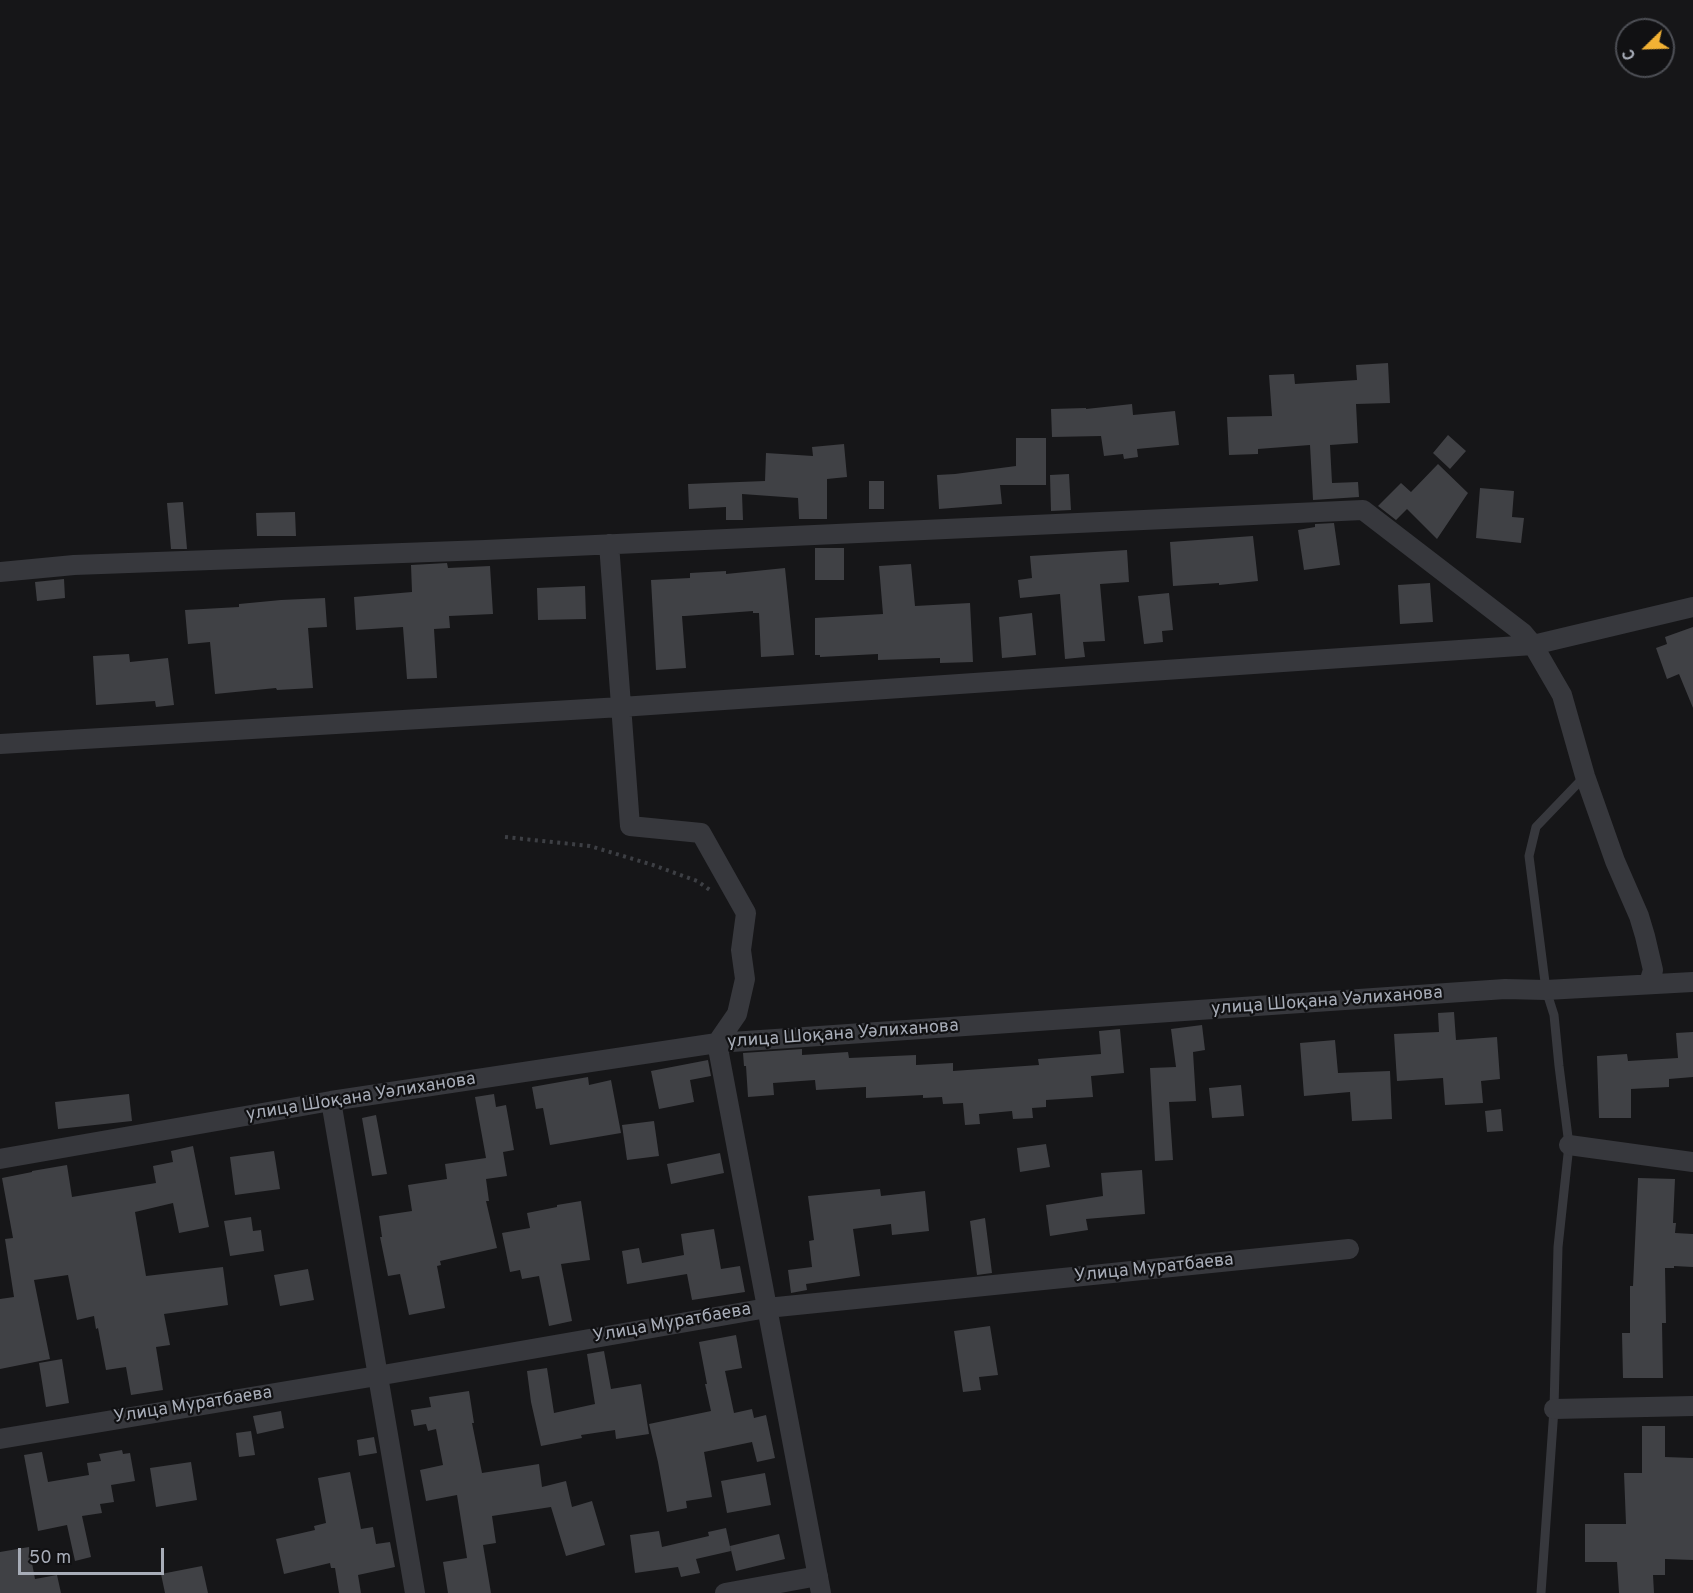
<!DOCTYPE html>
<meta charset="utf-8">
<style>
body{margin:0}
#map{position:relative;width:1693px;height:1593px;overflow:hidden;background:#161618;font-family:Overpass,sans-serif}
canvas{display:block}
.north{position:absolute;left:1615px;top:18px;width:60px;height:60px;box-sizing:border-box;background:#111113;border:2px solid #4d4f55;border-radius:50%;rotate:247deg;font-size:16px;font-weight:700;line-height:24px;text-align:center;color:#a8adb8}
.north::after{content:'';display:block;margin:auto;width:21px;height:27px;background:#f2b134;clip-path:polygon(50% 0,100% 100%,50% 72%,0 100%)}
.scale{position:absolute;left:18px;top:1548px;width:146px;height:27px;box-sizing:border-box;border:3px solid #a8adb8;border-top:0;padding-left:8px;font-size:18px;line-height:21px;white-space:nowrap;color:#a8adb8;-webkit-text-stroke:4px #111113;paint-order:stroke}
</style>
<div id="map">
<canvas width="1693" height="1593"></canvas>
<div class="north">С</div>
<div class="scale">50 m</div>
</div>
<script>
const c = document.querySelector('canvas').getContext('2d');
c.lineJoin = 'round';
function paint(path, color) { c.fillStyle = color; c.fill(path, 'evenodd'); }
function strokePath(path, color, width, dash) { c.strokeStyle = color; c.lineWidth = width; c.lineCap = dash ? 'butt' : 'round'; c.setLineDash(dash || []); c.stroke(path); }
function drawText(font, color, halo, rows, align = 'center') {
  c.font = font + ' Overpass,sans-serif'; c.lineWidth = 4.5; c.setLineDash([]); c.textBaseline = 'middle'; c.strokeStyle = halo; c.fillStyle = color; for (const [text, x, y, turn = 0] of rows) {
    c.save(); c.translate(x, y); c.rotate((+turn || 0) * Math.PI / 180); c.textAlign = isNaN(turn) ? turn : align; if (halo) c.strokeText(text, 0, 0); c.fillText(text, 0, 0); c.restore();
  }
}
paint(new Path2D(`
 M 1388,363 L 1390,403 L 1356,404 L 1358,443 L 1330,445 L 1332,483 L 1358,482 L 1359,497 L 1313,500 L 1310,445 L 1258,449 L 1258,454 L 1229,455 L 1227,417 L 1272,416 L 1269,375 L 1294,374 L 1295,384 L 1357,380 L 1356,365 Z
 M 1132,404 L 1133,415 L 1175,411 L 1179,445 L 1137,449 L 1138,457 L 1124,459 L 1123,454 L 1104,456 L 1101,436 L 1052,437 L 1051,409 L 1086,408 L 1086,409 Z
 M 1448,435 L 1466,451 L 1450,469 L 1433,453 Z
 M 1016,438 L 1046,438 L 1046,485 L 1000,485 L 1002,504 L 939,509 L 937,475 L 955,474 L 1016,466 Z
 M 844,444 L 847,477 L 827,479 L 827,519 L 799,519 L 798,498 L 742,494 L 743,520 L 726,520 L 726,507 L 689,509 L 688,484 L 765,481 L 766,453 L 813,456 L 812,447 Z
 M 1438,464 L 1468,493 L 1437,539 L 1407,509 L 1396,520 L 1378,506 L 1401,483 L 1411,492 Z
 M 1069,474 L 1071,510 L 1051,511 L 1050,475 Z
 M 869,481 L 884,481 L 884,509 L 869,509 Z
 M 1480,488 L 1514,491 L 1512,517 L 1524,518 L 1521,543 L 1476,538 Z
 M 183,502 L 187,549 L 171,549 L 167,503 Z
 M 295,512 L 296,536 L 257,536 L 256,513 Z
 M 1334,523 L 1340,565 L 1304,570 L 1298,530 L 1315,527 L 1315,524 Z
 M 1253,536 L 1258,581 L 1219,585 L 1219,583 L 1173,586 L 1170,542 Z
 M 815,548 L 844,548 L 844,580 L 815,580 Z
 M 1127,550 L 1129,582 L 1100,584 L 1105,641 L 1083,642 L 1085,657 L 1065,659 L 1060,594 L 1020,598 L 1018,580 L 1032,578 L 1030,556 Z
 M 447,563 L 448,568 L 490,566 L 493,614 L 449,616 L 450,628 L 434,629 L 437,678 L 407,679 L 403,627 L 356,630 L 354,597 L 412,592 L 411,565 Z
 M 911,564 L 915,606 L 970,603 L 973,662 L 940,663 L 940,658 L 878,660 L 878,654 L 820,657 L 820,655 L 815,655 L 815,618 L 883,614 L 879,566 Z
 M 785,568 L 794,655 L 761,657 L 759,613 L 753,613 L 753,611 L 685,616 L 682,616 L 686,668 L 656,670 L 651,580 L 690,578 L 690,573 L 726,571 L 726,574 Z
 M 64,579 L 65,598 L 37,601 L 35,582 Z
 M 1430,583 L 1433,622 L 1400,624 L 1398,585 Z
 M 585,586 L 586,619 L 538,620 L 537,588 Z
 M 1169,593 L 1173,630 L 1162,631 L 1163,642 L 1144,644 L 1138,596 Z
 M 325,598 L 327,627 L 308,628 L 313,688 L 277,690 L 276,688 L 215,694 L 210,642 L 188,644 L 185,610 L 239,607 L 239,604 L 281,600 Z
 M 1032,613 L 1036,655 L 1002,658 L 999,617 Z
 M 1693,627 L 1693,708 L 1679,674 L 1667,679 L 1656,648 L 1667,644 L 1665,637 Z
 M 129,654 L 130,662 L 168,658 L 174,705 L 156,707 L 155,701 L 96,705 L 93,656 Z
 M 1454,1012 L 1456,1040 L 1497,1037 L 1500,1079 L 1481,1081 L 1483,1103 L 1445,1105 L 1443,1078 L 1397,1081 L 1394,1034 L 1439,1032 L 1438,1013 Z
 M 1202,1025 L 1205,1050 L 1193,1052 L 1196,1101 L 1169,1102 L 1173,1160 L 1155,1161 L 1150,1068 L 1176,1067 L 1171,1029 Z
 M 1120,1029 L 1124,1073 L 1091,1076 L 1093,1097 L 1046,1100 L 1046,1107 L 1032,1108 L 1033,1118 L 1013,1119 L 1012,1111 L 979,1114 L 980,1124 L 965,1125 L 963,1103 L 943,1104 L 942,1097 L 923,1098 L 923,1095 L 866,1098 L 866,1087 L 816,1090 L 815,1080 L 773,1083 L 774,1095 L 748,1097 L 746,1066 L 744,1066 L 743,1053 L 802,1049 L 802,1055 L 848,1052 L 849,1058 L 916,1055 L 916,1065 L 953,1063 L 953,1071 L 1039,1065 L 1038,1059 L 1101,1054 L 1099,1031 Z
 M 1693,1032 L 1693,1077 L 1669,1079 L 1669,1087 L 1631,1089 L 1631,1118 L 1599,1118 L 1597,1056 L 1627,1054 L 1628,1061 L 1678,1058 L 1676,1033 Z
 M 1335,1040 L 1338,1073 L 1390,1071 L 1392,1119 L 1352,1121 L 1350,1092 L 1304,1096 L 1300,1043 Z
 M 708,1060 L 711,1076 L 690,1080 L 694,1102 L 659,1109 L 651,1071 Z
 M 588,1077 L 589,1085 L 611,1080 L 621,1133 L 550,1145 L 543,1108 L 536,1109 L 532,1087 Z
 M 1241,1085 L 1244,1116 L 1212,1118 L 1209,1088 Z
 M 129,1094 L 132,1121 L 58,1129 L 55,1102 Z
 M 494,1094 L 496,1107 L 506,1105 L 514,1150 L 503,1152 L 507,1176 L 486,1179 L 489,1201 L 486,1201 L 497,1248 L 440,1261 L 441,1265 L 437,1266 L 445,1308 L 409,1315 L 400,1274 L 388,1276 L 380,1237 L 382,1237 L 379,1216 L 412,1211 L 408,1185 L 447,1179 L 445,1164 L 486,1158 L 475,1097 Z
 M 1501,1109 L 1503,1131 L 1487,1132 L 1485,1111 Z
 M 376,1115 L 387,1174 L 372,1176 L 362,1118 Z
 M 654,1121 L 659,1156 L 627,1160 L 622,1125 Z
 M 1046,1144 L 1050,1167 L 1020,1172 L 1017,1148 Z
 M 193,1146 L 209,1227 L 179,1233 L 173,1203 L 135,1212 L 146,1276 L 223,1267 L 228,1305 L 164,1314 L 170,1345 L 156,1347 L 163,1390 L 131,1395 L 126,1367 L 106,1370 L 98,1328 L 96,1329 L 94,1316 L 77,1320 L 68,1275 L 34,1280 L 50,1359 L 0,1369 L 0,1299 L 14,1297 L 5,1239 L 13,1238 L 2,1178 L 32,1172 L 32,1171 L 67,1165 L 72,1197 L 156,1183 L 153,1166 L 173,1162 L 171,1151 Z
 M 274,1151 L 280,1189 L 235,1195 L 230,1157 Z
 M 720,1153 L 724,1173 L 671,1184 L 667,1164 Z
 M 1142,1170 L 1145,1214 L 1086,1219 L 1088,1230 L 1050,1236 L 1046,1205 L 1103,1196 L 1101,1173 Z
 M 1638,1178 L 1675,1179 L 1673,1223 L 1676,1223 L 1675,1233 L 1693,1234 L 1693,1267 L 1674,1266 L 1674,1268 L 1665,1268 L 1666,1323 L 1662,1323 L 1663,1378 L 1623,1378 L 1622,1333 L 1630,1333 L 1630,1286 L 1633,1286 Z
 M 880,1189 L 881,1196 L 925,1191 L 929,1231 L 892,1235 L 891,1224 L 853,1229 L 860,1276 L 806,1284 L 807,1290 L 791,1293 L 788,1270 L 812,1267 L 809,1241 L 814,1240 L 808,1196 Z
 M 581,1201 L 590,1260 L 561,1264 L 572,1321 L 549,1326 L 539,1276 L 522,1279 L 520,1270 L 510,1272 L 502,1233 L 530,1228 L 527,1213 L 557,1207 L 557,1205 Z
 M 251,1217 L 253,1231 L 261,1230 L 264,1251 L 230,1256 L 224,1221 Z
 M 985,1218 L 992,1273 L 977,1275 L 970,1221 Z
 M 714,1229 L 721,1269 L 740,1266 L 745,1292 L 692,1300 L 687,1274 L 627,1284 L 622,1251 L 639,1248 L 642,1263 L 684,1255 L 681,1234 Z
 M 308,1269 L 314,1300 L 280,1306 L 274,1275 Z
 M 990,1326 L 998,1375 L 979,1377 L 981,1390 L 963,1392 L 954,1331 Z
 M 736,1335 L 742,1368 L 725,1371 L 734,1413 L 752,1409 L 754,1418 L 766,1415 L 775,1458 L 757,1462 L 752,1442 L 704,1452 L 712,1497 L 686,1501 L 687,1508 L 667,1512 L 658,1462 L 649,1424 L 711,1411 L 705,1384 L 707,1384 L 699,1342 Z
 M 604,1351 L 611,1389 L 641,1384 L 649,1434 L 616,1439 L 615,1430 L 581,1435 L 582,1438 L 541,1446 L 531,1402 L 527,1371 L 547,1368 L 554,1413 L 595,1404 L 587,1354 Z
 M 62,1359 L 69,1403 L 46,1407 L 39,1363 Z
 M 469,1391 L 474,1423 L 472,1423 L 482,1473 L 539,1464 L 542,1487 L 566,1481 L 572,1507 L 592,1501 L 605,1545 L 566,1556 L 551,1507 L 492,1516 L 496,1543 L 483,1545 L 491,1593 L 448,1593 L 443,1562 L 467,1558 L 457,1495 L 426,1501 L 420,1470 L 443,1465 L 436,1429 L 428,1431 L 426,1424 L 414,1426 L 411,1410 L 431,1407 L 429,1397 Z
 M 281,1411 L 284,1428 L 257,1434 L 253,1416 Z
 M 1642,1426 L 1665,1426 L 1665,1457 L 1693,1458 L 1693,1560 L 1665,1559 L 1665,1575 L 1653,1575 L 1654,1593 L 1619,1593 L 1617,1562 L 1585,1562 L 1585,1524 L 1626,1524 L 1624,1473 L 1642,1473 Z
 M 251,1431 L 255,1455 L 239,1457 L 236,1433 Z
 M 374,1437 L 377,1453 L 359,1456 L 357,1440 Z
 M 122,1450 L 123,1454 L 130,1453 L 135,1481 L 111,1485 L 114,1502 L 100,1504 L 102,1513 L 82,1516 L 91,1557 L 75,1561 L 67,1525 L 38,1531 L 24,1455 L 42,1452 L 48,1482 L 89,1475 L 87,1463 L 101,1461 L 99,1454 Z
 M 191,1462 L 197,1500 L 156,1507 L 150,1468 Z
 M 350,1472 L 361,1529 L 373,1527 L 376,1544 L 390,1542 L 395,1567 L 358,1575 L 361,1593 L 339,1593 L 335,1568 L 331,1568 L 330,1563 L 284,1574 L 276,1539 L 315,1530 L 314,1526 L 326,1523 L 318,1478 Z
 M 765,1473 L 771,1505 L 727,1513 L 721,1481 Z
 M 726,1528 L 731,1551 L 696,1559 L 700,1573 L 681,1577 L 678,1567 L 635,1573 L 630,1535 L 659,1531 L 662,1547 L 709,1536 L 708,1532 Z
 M 779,1534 L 785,1559 L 736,1571 L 730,1546 Z
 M 29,1547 L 35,1579 L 57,1575 L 61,1593 L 0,1593 L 0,1552 Z
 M 202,1566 L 208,1593 L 165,1593 L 161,1574 Z`), '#404145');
strokePath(new Path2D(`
 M 505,837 L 590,846 L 653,865 L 697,881 L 710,890`), '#3d3f44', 4, [3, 4.5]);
strokePath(new Path2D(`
 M 1541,1593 L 1554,1409 L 1558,1247 L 1569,1145 L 1559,1066 L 1554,1015 L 1546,990 L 1529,856 L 1536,827 L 1585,776`), '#37383d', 9);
strokePath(new Path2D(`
 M 609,544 L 630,826 L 701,833 L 746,913 L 741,950 L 745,979 L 737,1014 L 717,1043 L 821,1593
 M 0,572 L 74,565 L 485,550 L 1363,510 L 1523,633 L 1533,645 L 1562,695 L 1585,776 L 1615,861 L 1639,916 L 1645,936 L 1653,970 L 1649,983
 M 0,744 L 621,707 L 1533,645 L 1693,607
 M 331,1101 L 415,1593
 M 1569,1145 L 1693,1162
 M 0,1159 L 331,1101 L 717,1043 L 1505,989 L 1546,990 L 1693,982
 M 1554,1409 L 1693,1406
 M 0,1439 L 377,1376 L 767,1308 L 1349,1249
 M 725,1593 L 818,1576`), '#37383d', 20);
drawText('18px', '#a8adb8', '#111113', [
 ["улица Шоқана Уәлиханова",1327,1002,-4],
 ["улица Шоқана Уәлиханова",843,1035,-4],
 ["улица Шоқана Уәлиханова",361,1098,-9],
 ["Улица Муратбаева",1154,1269,-6],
 ["Улица Муратбаева",672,1324,-10],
 ["Улица Муратбаева",193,1406,-9]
]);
</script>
